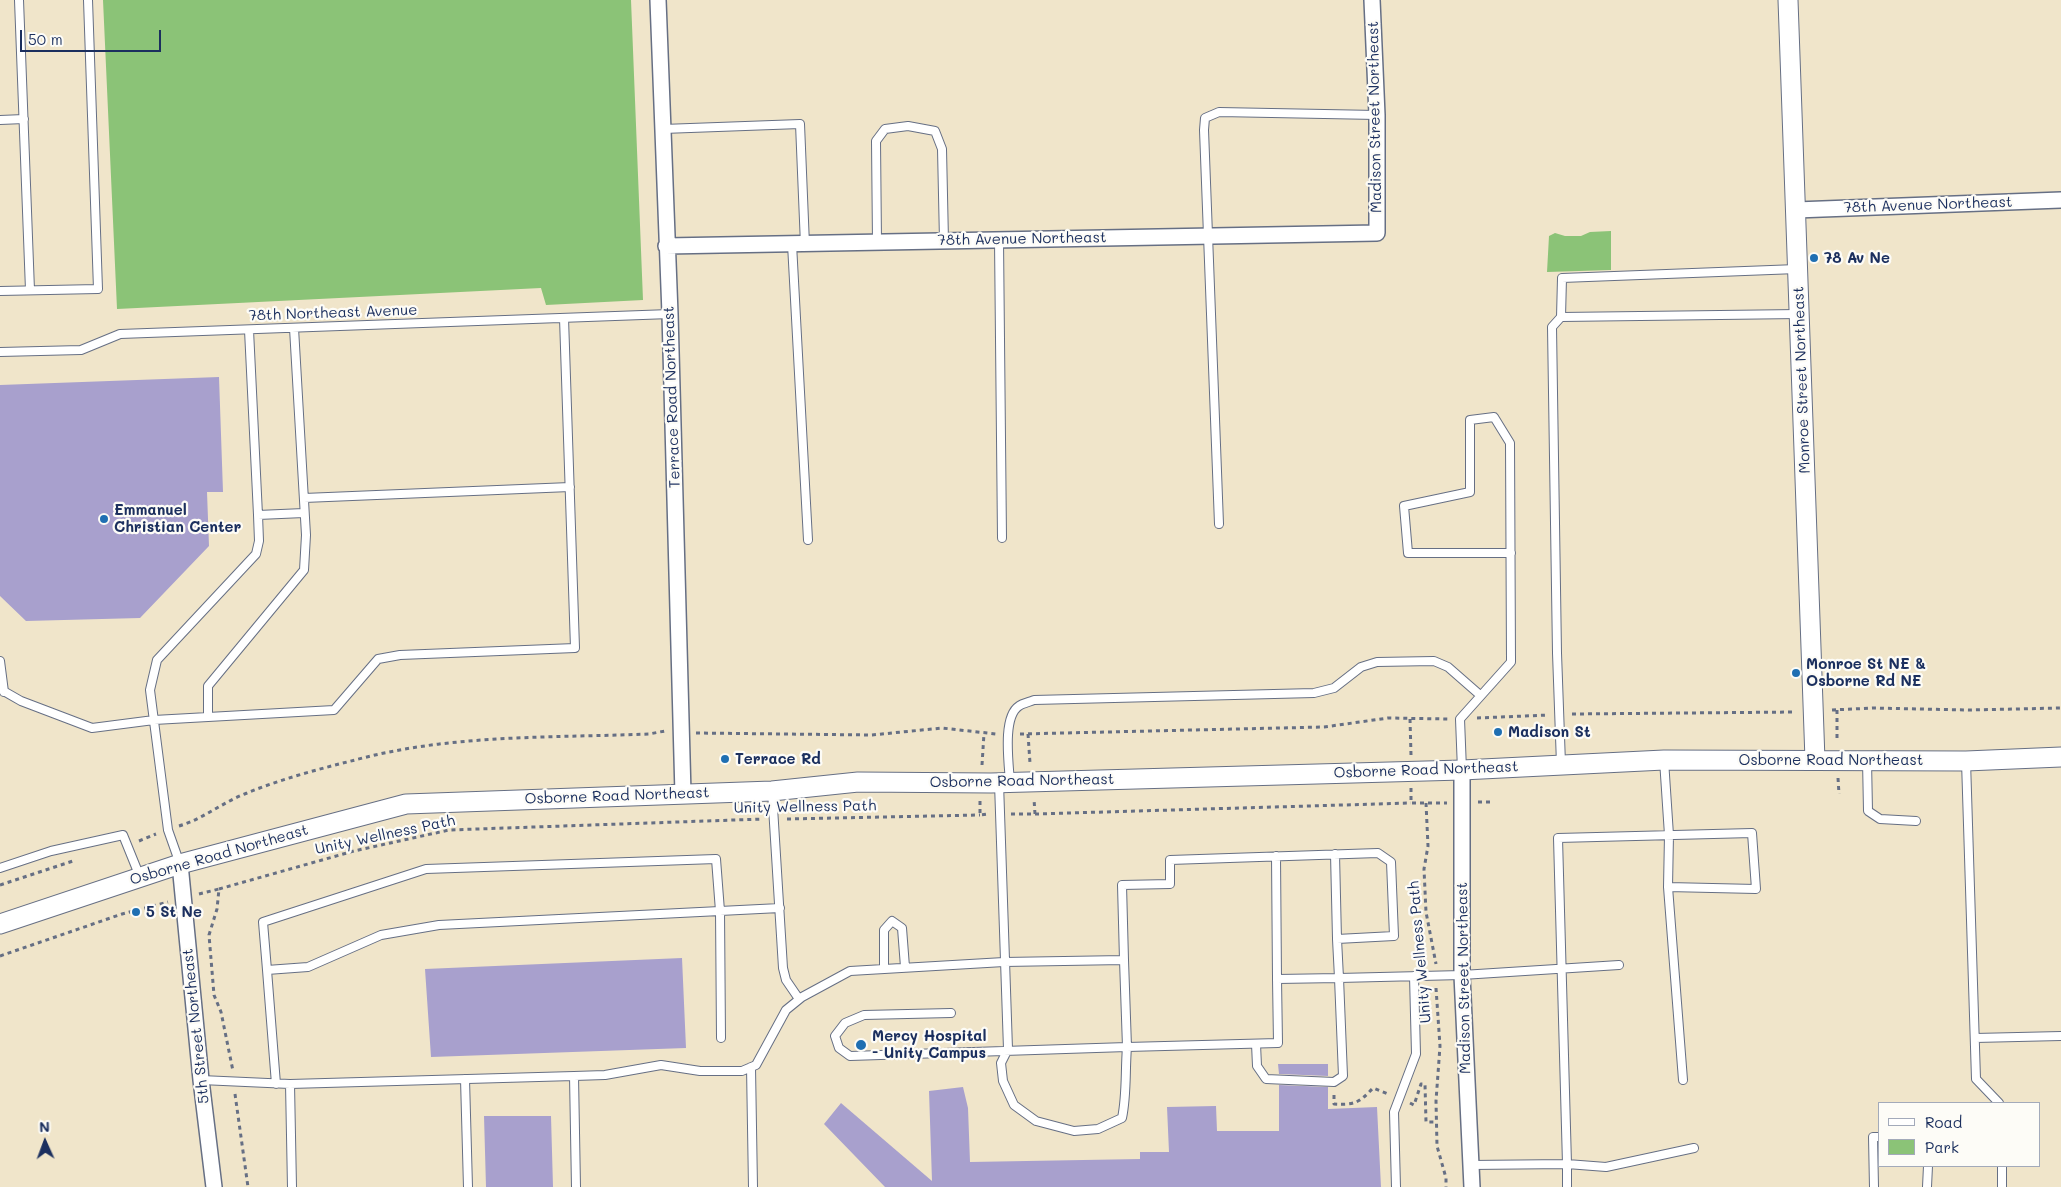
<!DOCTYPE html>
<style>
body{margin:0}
#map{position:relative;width:2061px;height:1187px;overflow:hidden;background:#f0e5ca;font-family:Mali,sans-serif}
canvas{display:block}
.legend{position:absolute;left:1878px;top:1102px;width:162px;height:65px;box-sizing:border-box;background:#fdfcf7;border:1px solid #a3aaba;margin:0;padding:6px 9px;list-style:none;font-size:15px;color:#1b2f5e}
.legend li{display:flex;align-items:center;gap:10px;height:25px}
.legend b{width:25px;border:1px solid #a3aaba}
.north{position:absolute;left:20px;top:1117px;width:50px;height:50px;-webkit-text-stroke:4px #fdfcf7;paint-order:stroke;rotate:358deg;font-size:14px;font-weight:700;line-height:20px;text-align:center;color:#1b2f5e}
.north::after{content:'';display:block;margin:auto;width:18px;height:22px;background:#1b2f5e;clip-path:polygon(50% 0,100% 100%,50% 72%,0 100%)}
.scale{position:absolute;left:20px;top:30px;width:141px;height:22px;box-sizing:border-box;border:2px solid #1b2f5e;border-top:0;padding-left:6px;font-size:15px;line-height:18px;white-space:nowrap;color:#1b2f5e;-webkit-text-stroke:4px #fdfcf7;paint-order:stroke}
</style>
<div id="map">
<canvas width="2061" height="1187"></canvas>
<ul class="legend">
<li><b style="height:6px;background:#fff"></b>Road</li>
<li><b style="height:14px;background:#8bc377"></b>Park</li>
</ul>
<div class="north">N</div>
<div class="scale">50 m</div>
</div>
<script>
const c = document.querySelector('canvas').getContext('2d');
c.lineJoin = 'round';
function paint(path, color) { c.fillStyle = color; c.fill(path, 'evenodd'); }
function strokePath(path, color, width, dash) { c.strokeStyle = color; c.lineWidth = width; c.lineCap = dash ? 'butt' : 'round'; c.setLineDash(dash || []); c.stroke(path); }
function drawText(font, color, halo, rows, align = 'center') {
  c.font = font + ' Mali,sans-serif'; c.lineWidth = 4.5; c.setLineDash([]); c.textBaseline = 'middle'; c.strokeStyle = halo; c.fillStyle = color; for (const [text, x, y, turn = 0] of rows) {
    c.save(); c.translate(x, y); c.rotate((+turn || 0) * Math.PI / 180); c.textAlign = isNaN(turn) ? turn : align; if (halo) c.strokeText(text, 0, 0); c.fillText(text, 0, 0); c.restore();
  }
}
paint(new Path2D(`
 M 103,0 L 631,0 L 643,300 L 546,305 L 541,288 L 117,309 Z
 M 1611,231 L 1611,270 L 1547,272 L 1549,236 L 1555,233 L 1565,236 L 1581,236 L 1590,232 Z`), '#8bc377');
paint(new Path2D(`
 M 219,377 L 223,492 L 207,492 L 209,546 L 140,618 L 26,621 L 0,596 L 0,385 Z
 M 682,958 L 686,1048 L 431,1057 L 425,969 Z
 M 1278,1064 L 1328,1064 L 1328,1076 L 1279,1074 Z
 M 1279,1085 L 1328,1087 L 1328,1109 L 1377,1107 L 1381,1187 L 885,1187 L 824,1124 L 841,1103 L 932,1181 L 929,1091 L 963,1087 L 968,1108 L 970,1162 L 1140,1159 L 1140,1152 L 1169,1152 L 1167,1107 L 1216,1106 L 1217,1131 L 1279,1131 Z
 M 484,1116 L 551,1116 L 553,1187 L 486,1187 Z`), '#a8a0cd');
const service = new Path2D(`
 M 19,0 L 30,290
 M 0,120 L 24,119
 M 663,129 L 800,124 L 805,245
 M 999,240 L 1002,538
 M 877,242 L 876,141 L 885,129 L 908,126 L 935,131 L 942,149 L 944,241
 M 792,244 L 808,540
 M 0,291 L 98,289 L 88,0
 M 1561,317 L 1799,314
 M 249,330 L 258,515
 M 0,352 L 81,350 L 120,334 L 670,314
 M 304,498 L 570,487
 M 1219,524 L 1204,130 L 1205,118 L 1219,112 L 1377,115
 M 0,661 L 4,692
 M 0,689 L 21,701 L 92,728 L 154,720 L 334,710 L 378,659 L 400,655 L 575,648 L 564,318
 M 208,717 L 208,686 L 304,570 L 306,535 L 294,328
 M 1664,760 L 1669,835 L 1668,887 L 1683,1080
 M 1867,760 L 1868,811 L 1880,819 L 1916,821
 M 1966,761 L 1976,1079 L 1999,1103
 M 1561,764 L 1557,653 L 1552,327 L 1561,317 L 1562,278 L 1797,269
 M 1462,770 L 1460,719 L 1511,662 L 1510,443 L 1494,417 L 1470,420 L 1470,492 L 1404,506 L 1408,553 L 1511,553
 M 1010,783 C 1009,764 1002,717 1019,706 C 1023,703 1030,702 1034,700 L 1314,693 L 1334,688 L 1361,667 L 1377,662 L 1434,661 L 1448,667 L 1480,695
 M 772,791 L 783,968 L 786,980 L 799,999
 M 1335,854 L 1337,939
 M 1276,856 L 1277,979
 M 180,864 L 168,830 L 150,690 L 157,660 L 256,554 L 259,541 L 258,515 L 304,513
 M 0,868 L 51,851 L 123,835 L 140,877
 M 1668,887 L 1756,889 L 1752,833 L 1558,838 L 1567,1164 L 1606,1167 L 1694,1148
 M 884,968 L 884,930 L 892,921 L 902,928 L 905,967
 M 267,970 L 263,922 L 426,869 L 716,859 L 720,911 L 721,1038
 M 951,1013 L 864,1015 L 845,1023 L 835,1036 L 839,1048 L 850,1056 L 1127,1047 C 1125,1071 1127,1094 1122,1118 L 1098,1129 L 1074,1131 L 1036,1121 L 1014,1105 L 1003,1081 L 1001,1063 L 1008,1049 L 999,783
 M 1975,1038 L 2061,1036
 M 1256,1044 L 1257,1066 L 1266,1079 L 1334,1082 L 1343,1076 L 1339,978 L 1462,975 L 1619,965
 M 751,1067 L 753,1187
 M 574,1076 L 576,1187
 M 465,1079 L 468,1187
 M 201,1080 L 290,1084 L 574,1076 L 605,1075 L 661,1065 L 700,1071 L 742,1071 L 756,1065 L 786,1010 L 802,997 L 850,971 L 1004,962 L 1124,960 L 1122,885 L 1170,884 L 1170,860 L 1378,853 L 1391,862 L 1394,936 L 1337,939 L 1339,978 L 1277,979 L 1278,1043 L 1127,1047 L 1124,960
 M 276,1084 L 267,970 L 308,967 L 381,935 L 439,925 L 780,908
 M 290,1084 L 292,1187
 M 1471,1165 L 1567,1164 L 1567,1187
 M 2002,1166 L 2002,1187
 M 1396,1187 L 1394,1112 L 1416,1054 L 1414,976
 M 1874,1187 L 1873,1137 L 1880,1137
 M 1927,1187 L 1928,1166`);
const minor = new Path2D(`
 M 658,0 L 670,314 L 683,794
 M 1796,210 L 2061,200
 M 666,246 L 1377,233 L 1377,115 L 1372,0
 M 1462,770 L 1462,975 L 1472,1187
 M 180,864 L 201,1080 L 214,1187`);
const tertiary = new Path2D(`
 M 1788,0 L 1815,760
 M 0,924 L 180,864 L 406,804 L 772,791 L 858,782 L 991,783 L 1462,770 L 1664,760 L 1966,761 L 2061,757`);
strokePath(service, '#666f84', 10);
strokePath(minor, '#666f84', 18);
strokePath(tertiary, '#666f84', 21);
strokePath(new Path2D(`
 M 1832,710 L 1873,708 L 1968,710 L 2061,708
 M 1837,710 L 1837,742
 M 1572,714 L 1796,712
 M 1477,718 L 1548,715
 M 1410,719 L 1411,755
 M 696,733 L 872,735 L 942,728 L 996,734
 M 1020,734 L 1280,728 L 1324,727 L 1388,718 L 1448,719
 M 1028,734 L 1030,763
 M 982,765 L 984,733
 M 1838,778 L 1839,794
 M 1411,788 L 1411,803 L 1447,803
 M 980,801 L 980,815 L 988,814
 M 1478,802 L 1493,802
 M 1426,803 L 1428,846 L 1424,869 L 1426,912 L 1436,964
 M 1011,814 L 1035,814 L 1034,799
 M 1035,814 L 1411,803
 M 787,819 L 980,815
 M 179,826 C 203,819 223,802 247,793 C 281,779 319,769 355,760 C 451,734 551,738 649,734 L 665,731
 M 139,841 L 156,834
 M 0,885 L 73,861
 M 219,889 L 354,851 L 449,830 L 763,819
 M 199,894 L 219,889 L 217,909 L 209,935 L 214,995 L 221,1012 L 233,1071
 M 0,956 L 122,914 L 168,902
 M 1436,988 L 1440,1046 L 1436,1101 L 1437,1146 L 1446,1178 L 1446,1187
 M 235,1094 L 248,1187
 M 1334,1095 L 1334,1104 C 1355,1105 1359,1103 1373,1088 L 1388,1094
 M 1410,1103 L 1414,1105 L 1421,1084 L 1425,1084 L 1426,1122 L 1437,1122`), '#666f84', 3, [4, 4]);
strokePath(service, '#fff', 8);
strokePath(minor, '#fff', 15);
strokePath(tertiary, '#fff', 19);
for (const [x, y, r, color] of [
 [1814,258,5,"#1f6fb2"],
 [104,519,5,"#1f6fb2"],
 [1796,673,5,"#1f6fb2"],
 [1498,732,5,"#1f6fb2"],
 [725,759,5,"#1f6fb2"],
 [136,912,5,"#1f6fb2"],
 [861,1045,6,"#1f6fb2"]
]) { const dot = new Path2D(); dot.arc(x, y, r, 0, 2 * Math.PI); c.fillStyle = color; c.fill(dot); strokePath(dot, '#fdfcf7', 2); }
drawText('15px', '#1b2f5e', '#fdfcf7', [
 ["Madison Street Northeast",1375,117,-91],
 ["78th Avenue Northeast",1928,205,-2],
 ["78th Avenue Northeast",1022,239,-1],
 ["78th Northeast Avenue",333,313,-2],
 ["Monroe Street Northeast",1802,380,-92],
 ["Terrace Road Northeast",672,397,-92],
 ["Osborne Road Northeast",1831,760],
 ["Osborne Road Northeast",1426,770,-2],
 ["Osborne Road Northeast",1022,781,-1],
 ["Osborne Road Northeast",617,796,-2],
 ["Unity Wellness Path",805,807,-1],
 ["Unity Wellness Path",385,835,-12],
 ["Osborne Road Northeast",219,855,-16],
 ["Unity Wellness Path",1420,952,-95],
 ["Madison Street Northeast",1464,978,-91],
 ["5th Street Northeast",196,1026,-96]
]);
drawText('bold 15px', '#1b2f5e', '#fdfcf7', [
 ["78 Av Ne",1824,258],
 ["Emmanuel",114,510],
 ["Christian Center",114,527],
 ["Monroe St NE &",1806,664],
 ["Osborne Rd NE",1806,681],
 ["Madison St",1508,732],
 ["Terrace Rd",735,759],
 ["5 St Ne",146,912],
 ["Mercy Hospital",872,1036],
 ["- Unity Campus",872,1053]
], 'left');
</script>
